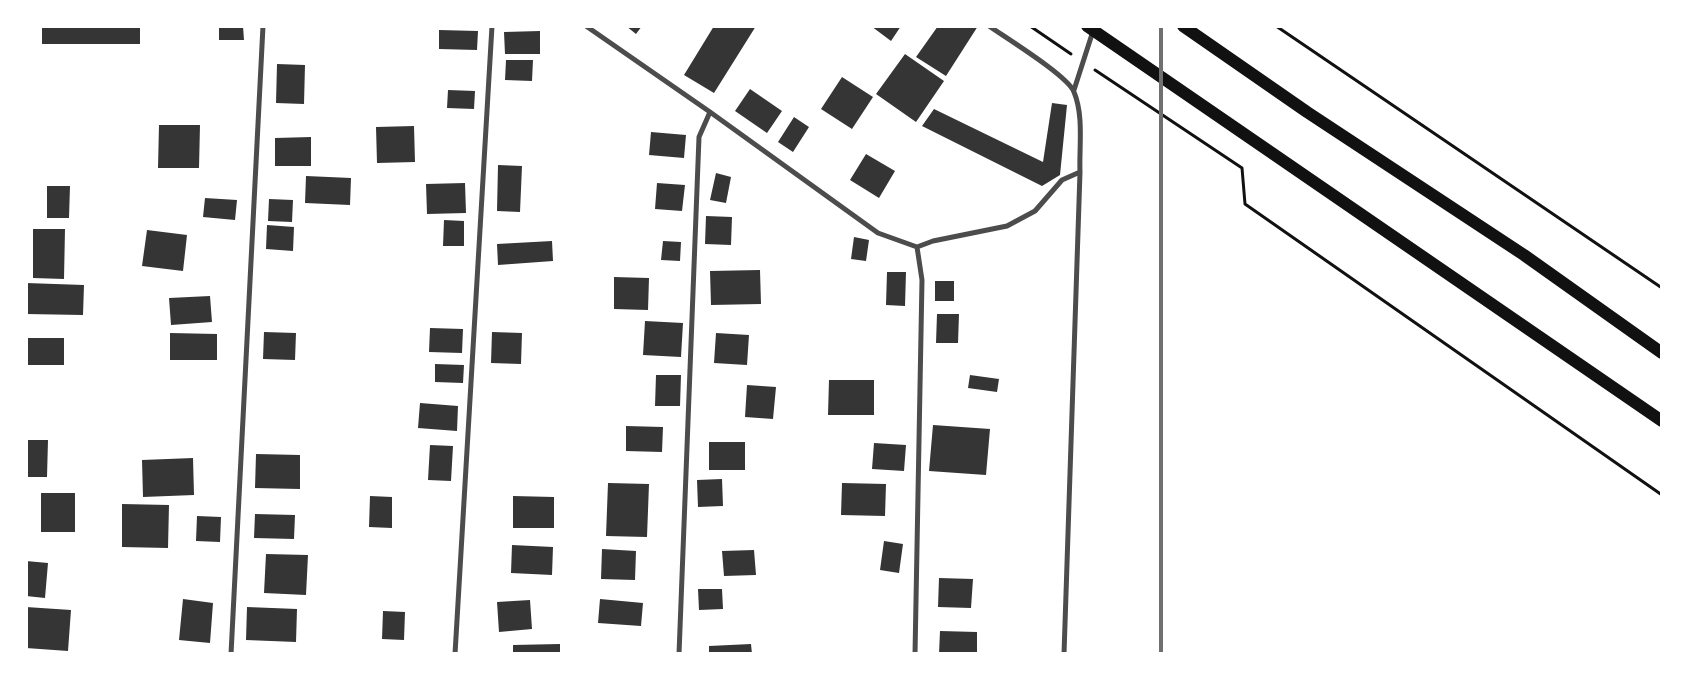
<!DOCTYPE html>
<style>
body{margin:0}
#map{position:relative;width:1688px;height:680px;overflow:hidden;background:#fff;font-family:Roboto,sans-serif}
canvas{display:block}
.frame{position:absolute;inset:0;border:28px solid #fff;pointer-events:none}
</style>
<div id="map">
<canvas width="1688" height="680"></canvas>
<div class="frame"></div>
</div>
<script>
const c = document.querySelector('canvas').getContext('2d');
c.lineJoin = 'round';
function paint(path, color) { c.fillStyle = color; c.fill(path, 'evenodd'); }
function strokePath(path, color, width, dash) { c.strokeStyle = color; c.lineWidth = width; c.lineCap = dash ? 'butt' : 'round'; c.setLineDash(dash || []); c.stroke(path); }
paint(new Path2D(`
 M 42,26 L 140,26 L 140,44 L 42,44 Z
 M 219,26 L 243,26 L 244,40 L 219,40 Z
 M 626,26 L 642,26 L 636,34 Z
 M 714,26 L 756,26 L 714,93 L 684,75 Z
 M 871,26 L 901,26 L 891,41 Z
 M 938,26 L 978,26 L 946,76 L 916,57 Z
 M 439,30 L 478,31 L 477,50 L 439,49 Z
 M 540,31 L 540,54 L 505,54 L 504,32 Z
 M 905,54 L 944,81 L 916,122 L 876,94 Z
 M 506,60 L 533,60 L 532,81 L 505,80 Z
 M 277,64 L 305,65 L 304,104 L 276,103 Z
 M 842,77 L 873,97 L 852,129 L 821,109 Z
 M 750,89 L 782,111 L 767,133 L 735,111 Z
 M 448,90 L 475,91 L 474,109 L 447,108 Z
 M 1052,103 L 1067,105 L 1060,175 L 1042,186 L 922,126 L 934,109 L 1043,162 Z
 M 794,117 L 809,127 L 793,152 L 778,142 Z
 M 159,125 L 200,125 L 199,168 L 158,168 Z
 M 414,126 L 415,162 L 377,163 L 376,127 Z
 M 651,132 L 686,135 L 684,158 L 649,155 Z
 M 311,137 L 311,166 L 275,166 L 275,138 Z
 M 866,154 L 895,171 L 879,198 L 850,180 Z
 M 498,165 L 522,166 L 520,212 L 497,211 Z
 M 716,173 L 731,177 L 726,203 L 710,200 Z
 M 306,176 L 351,178 L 350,205 L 305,203 Z
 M 465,183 L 466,213 L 427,214 L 426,184 Z
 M 657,183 L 685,185 L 682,211 L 655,209 Z
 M 47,186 L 70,186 L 69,218 L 47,218 Z
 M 205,198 L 237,200 L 235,220 L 203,217 Z
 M 269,199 L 293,200 L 292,222 L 268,221 Z
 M 706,216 L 732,217 L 731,245 L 705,244 Z
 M 444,220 L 464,221 L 464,246 L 443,246 Z
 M 267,225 L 294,227 L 293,251 L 266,249 Z
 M 33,229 L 65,229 L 64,279 L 33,278 Z
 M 147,230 L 187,235 L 183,271 L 142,266 Z
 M 854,237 L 869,240 L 866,261 L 851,259 Z
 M 552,241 L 553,261 L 498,265 L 497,244 Z
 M 663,241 L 681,242 L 680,261 L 661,260 Z
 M 760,270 L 761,304 L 711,305 L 710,271 Z
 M 887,272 L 906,272 L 905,306 L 886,305 Z
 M 614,277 L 649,278 L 648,310 L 614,309 Z
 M 935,281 L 954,281 L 954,301 L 935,301 Z
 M 26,283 L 84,285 L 83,315 L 26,314 Z
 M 210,296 L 212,322 L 171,325 L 169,298 Z
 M 937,314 L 959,314 L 958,343 L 936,343 Z
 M 645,321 L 683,323 L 681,357 L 643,355 Z
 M 430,328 L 463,329 L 462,353 L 429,352 Z
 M 264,332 L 296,333 L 295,360 L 263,359 Z
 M 492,332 L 522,333 L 521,364 L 491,363 Z
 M 170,333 L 217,334 L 217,360 L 170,360 Z
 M 716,333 L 749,335 L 747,365 L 714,363 Z
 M 27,338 L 64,338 L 64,365 L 27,365 Z
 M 435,364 L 464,365 L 463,383 L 435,382 Z
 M 656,375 L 681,375 L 680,406 L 655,406 Z
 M 970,375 L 999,379 L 997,392 L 968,388 Z
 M 829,380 L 874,380 L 874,415 L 828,415 Z
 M 747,385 L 776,387 L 773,419 L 745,417 Z
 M 420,403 L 458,406 L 457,431 L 418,428 Z
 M 933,425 L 990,429 L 986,475 L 929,471 Z
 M 626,426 L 663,427 L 662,452 L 626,451 Z
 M 26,440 L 48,440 L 47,477 L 26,477 Z
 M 709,442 L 745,442 L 745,470 L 709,470 Z
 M 874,443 L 906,445 L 904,471 L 872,469 Z
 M 430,445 L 453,446 L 451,481 L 428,480 Z
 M 256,454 L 300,455 L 300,489 L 255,488 Z
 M 193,458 L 194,495 L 143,497 L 142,460 Z
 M 722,479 L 723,506 L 698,507 L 697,480 Z
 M 608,483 L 649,484 L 647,537 L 606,536 Z
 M 842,483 L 886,484 L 885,516 L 841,515 Z
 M 41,493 L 75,493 L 75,532 L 41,532 Z
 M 370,496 L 392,497 L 392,528 L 369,527 Z
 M 513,496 L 554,497 L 554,528 L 513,528 Z
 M 122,504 L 169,505 L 168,548 L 122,547 Z
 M 255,514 L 295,515 L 294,539 L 254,538 Z
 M 197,516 L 221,517 L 220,542 L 196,541 Z
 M 884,541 L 903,544 L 899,573 L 880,570 Z
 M 512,545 L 553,547 L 552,575 L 511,573 Z
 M 602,549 L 636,551 L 635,580 L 601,579 Z
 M 754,550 L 756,575 L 724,576 L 722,551 Z
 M 266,554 L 308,555 L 306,595 L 264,593 Z
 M 26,561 L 48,563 L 45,598 L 26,596 Z
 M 939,578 L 973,579 L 971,608 L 938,607 Z
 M 698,589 L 722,589 L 723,609 L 699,610 Z
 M 183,599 L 213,603 L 210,643 L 179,640 Z
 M 600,599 L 643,603 L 641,626 L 598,623 Z
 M 530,600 L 532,629 L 499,632 L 497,602 Z
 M 26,607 L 71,610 L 68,651 L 26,648 Z
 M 247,607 L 297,609 L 296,642 L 246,640 Z
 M 383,611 L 405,612 L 404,640 L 382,639 Z
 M 940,631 L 977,632 L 977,654 L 939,654 Z
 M 560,644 L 560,654 L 513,654 L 513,645 Z
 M 751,644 L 752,654 L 709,654 L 709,646 Z`), '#353535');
strokePath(new Path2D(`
 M 1030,26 L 1071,54
 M 1276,26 L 1662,288
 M 1095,70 L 1242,168 L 1245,204 L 1662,495`), '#111', 3);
strokePath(new Path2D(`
 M 586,26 L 710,112 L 878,233 L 917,247 L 933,241 L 1007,226 L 1035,211 L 1062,180 L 1080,172
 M 989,26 C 1006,38 1068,76 1074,92 C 1084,116 1079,147 1080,172 L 1064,654
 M 1074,90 L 1093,31
 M 231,654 L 263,26
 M 455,654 L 492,26
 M 679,654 L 699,137 L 710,112
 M 915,654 L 922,280 L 917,247`), '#4c4c4c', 5);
strokePath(new Path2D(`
 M 1087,26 L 1662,421
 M 1183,26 L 1307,112 L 1524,255 L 1662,353`), '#111', 12);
strokePath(new Path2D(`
 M 1161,26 L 1161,654`), '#707070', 4);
</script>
